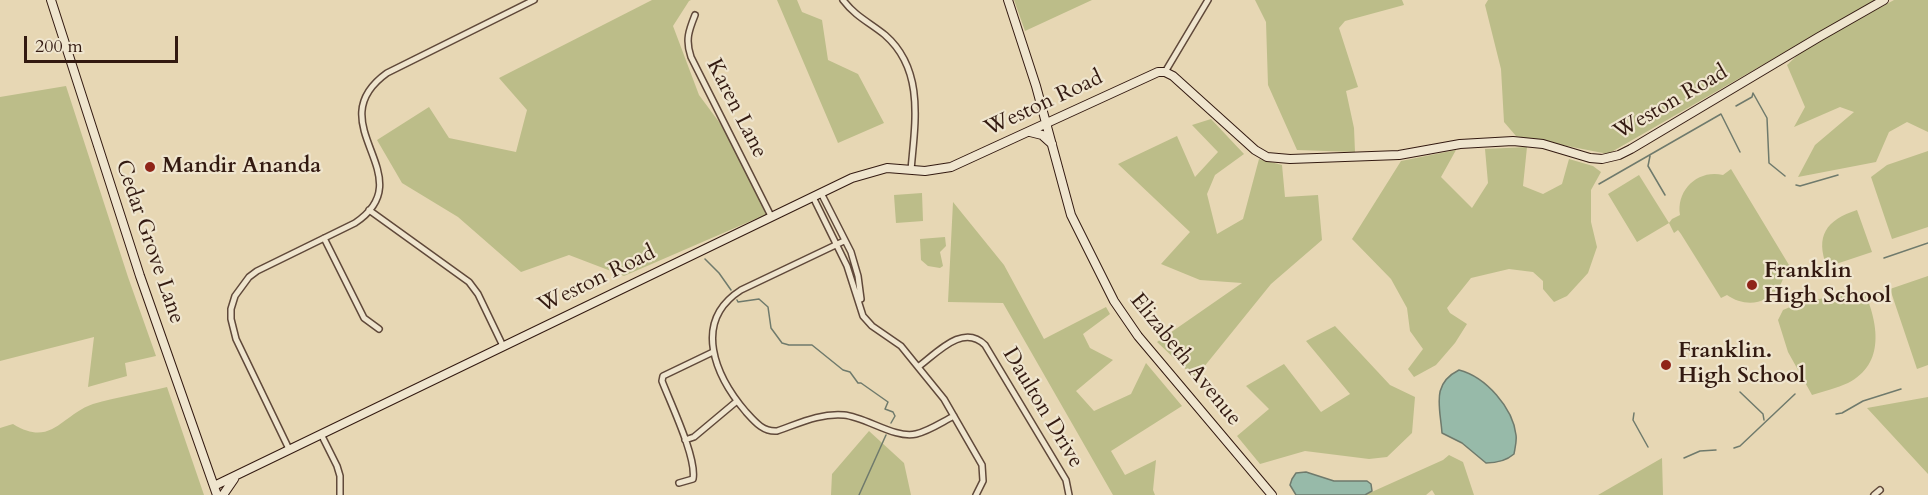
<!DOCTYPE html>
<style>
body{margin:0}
#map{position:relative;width:1928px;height:495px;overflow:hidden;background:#e7d7b4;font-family:Cardo,serif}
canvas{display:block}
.scale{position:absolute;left:24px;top:36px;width:154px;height:27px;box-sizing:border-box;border:3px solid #331a11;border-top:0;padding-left:8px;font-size:18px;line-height:21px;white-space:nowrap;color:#331a11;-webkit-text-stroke:4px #efe5ce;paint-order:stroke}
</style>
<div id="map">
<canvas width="1928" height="495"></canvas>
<div class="scale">200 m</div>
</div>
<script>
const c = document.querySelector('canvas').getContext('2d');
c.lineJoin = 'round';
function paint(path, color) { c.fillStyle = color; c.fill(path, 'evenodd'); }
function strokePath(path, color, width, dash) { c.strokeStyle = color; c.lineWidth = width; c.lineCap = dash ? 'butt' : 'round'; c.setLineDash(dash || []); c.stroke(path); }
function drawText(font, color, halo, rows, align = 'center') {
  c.font = font + ' Cardo,serif'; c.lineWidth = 4.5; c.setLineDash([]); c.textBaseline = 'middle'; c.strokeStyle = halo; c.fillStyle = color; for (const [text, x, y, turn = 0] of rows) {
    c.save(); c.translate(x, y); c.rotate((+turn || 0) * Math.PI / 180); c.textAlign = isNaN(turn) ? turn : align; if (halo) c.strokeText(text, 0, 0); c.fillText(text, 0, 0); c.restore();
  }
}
paint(new Path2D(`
 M 652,0 L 691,0 L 689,1 L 673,26 L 699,95 L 722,126 L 767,214 L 624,276 L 569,255 L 521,272 L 458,217 L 402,183 L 377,140 L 429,107 L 449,138 L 516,152 L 527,110 L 499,78 Z
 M 777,0 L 797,0 L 802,12 L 822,20 L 828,60 L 858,74 L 884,123 L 838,143 Z
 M 1014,0 L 1092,0 L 1025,31 Z
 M 1255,0 L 1402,0 L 1404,5 L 1345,21 L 1339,28 L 1358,87 L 1346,91 L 1354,128 L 1355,152 L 1297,150 L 1268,85 L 1266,22 Z
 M 1488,0 L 1875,0 L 1608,154 L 1516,136 L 1504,122 L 1501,69 L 1485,5 Z
 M 1894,0 L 1928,0 L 1928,132 L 1907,122 L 1889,132 L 1876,162 L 1798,177 L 1815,145 L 1854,112 L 1840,107 L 1794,127 L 1805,107 L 1787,65 L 1804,49 Z
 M 66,86 L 128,277 L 156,356 L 125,363 L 127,376 L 88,387 L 94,337 L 0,361 L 0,97 Z
 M 1211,119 L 1244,154 L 1215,175 L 1207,194 L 1217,234 L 1243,219 L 1259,159 L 1282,165 L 1285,197 L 1318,195 L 1322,240 L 1271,284 L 1195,378 L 1157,342 L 1242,283 L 1200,280 L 1161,264 L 1190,232 L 1118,164 L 1177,136 L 1195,177 L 1218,152 L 1192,125 Z
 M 1527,147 L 1523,186 L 1543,194 L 1562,184 L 1569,159 L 1593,166 L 1601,172 L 1591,190 L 1591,222 L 1597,247 L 1588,273 L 1567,296 L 1554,302 L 1543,289 L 1543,281 L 1533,272 L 1509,269 L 1471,278 L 1447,308 L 1450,313 L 1467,324 L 1455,343 L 1436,365 L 1414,377 L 1408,369 L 1423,349 L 1410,331 L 1407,308 L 1391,279 L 1352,239 L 1401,161 L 1456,150 L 1441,177 L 1472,208 L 1488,183 L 1485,149 Z
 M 1928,151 L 1928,227 L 1892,239 L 1871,177 L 1887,165 Z
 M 1731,169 L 1792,270 C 1790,272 1787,273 1785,275 C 1783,278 1781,284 1779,288 C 1766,305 1744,307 1727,295 L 1721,298 L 1681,234 L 1678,230 L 1674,233 L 1669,223 L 1637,242 L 1608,194 L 1639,175 L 1669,223 L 1672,219 L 1680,215 C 1676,190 1698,169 1723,175 Z
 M 922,193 L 923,221 L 896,223 L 894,195 Z
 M 953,202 L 1004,265 L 1044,339 L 1106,307 L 1110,314 L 1083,334 L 1090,348 L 1113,360 L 1076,391 L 1094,411 L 1131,394 L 1146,363 L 1182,406 L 1111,451 L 1125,475 L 1156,460 L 1153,490 L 1155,495 L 1113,495 L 1003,303 L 948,302 Z
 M 1857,210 L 1872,252 L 1827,267 C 1815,236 1826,220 1857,210 Z
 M 945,237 L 946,246 L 940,252 L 943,266 L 940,268 L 928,266 L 921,260 L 920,239 Z
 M 1928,276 L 1928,365 L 1917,369 L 1890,289 Z
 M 1864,291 C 1878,322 1886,364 1848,383 C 1837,388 1824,391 1812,395 L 1788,352 L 1778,320 L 1783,310 L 1802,302 Z
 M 1335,326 L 1390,385 L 1415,397 L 1412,433 L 1387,457 L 1369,459 L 1305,451 L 1260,464 L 1237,436 L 1269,409 L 1246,386 L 1284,364 L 1321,412 L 1350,394 L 1306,341 Z
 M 167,387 L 204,495 L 0,495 L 0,428 L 13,424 C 52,448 61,415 93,404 C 117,397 142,393 167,387 Z
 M 1928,397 L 1928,474 L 1867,408 Z
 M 869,431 L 904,463 L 911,495 L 831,495 L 832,474 Z
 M 1449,455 L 1463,462 L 1474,495 L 1435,495 L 1432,490 L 1426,495 L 1365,495 L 1443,460 Z
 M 1662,458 L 1663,495 L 1598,495 Z`), '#bcbd89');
const water = new Path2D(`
 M 1459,370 C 1486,377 1513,408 1516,435 C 1517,441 1515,448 1514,454 C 1506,461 1496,463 1486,463 L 1462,443 L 1442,433 C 1440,406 1431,384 1459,370 Z
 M 1306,472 L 1334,481 L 1367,481 L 1371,484 L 1372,491 L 1365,495 L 1296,495 L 1290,485 L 1292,479 L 1296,473 Z`);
paint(water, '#97baa9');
strokePath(water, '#6f7a6c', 1.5);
strokePath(new Path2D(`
 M 1736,106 L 1752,97 L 1753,93 L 1767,118 L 1769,163 L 1785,176
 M 1650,156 L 1648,166 L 1665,195
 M 1599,184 L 1721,114 L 1740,152
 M 1796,185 L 1800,186 L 1838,175
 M 1884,258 L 1928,243
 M 705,259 L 719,273 L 731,290
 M 737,300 L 738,302 L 759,299 L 768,307 L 771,328 L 782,343 L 789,345 L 812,345 L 843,370 L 850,372 L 858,383 L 861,383 L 888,402 L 885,409 L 893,412 L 895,416 L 891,423
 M 1740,392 L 1763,414 L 1764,420
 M 1634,413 L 1633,420 L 1648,447
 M 1836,414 L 1842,413 L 1863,401 L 1901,389
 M 1734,448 L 1740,446 L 1795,394
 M 1684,458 L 1700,451 L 1716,450
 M 859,495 L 886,435`), '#6f7a6c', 1.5);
const street = new Path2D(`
 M 843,0 C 856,17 869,22 885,35 C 925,70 915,123 911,170
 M 695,15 C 689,30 685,40 691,57 L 771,216
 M 1165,72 L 1208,0
 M 821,193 L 851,252 L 858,276 L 861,299
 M 813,197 L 847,266 L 863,316 L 872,326 L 901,346 L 918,367 L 944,399 L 982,465 L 983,481 L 976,495
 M 369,210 L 469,282 L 478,294 L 503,346
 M 324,238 L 364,318 L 379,329
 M 844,241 L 741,290 C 691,322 716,377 746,412 C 755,422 763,432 777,431 C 800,423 820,413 844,415 C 866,417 895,439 916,434 C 929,431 942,422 954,416
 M 918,367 C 937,353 963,323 985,345 L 1066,480 L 1069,495
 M 321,434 L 337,466 L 340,476 L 340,495
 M 685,440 L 694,437 L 737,401
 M 289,449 L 236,339 L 231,319 L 231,309 L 235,296 L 249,277 L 257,271 L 355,223 C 425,176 316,124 387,73 L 534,0
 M 679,483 L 693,479 C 697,458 670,402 662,381 L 663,376 L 713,352
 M 1874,495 L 1880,490`);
const secondary = new Path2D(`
 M 51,0 L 140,276 L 217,495
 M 1008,0 L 1036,86 L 1071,215 L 1114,301 L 1138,336 L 1272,495
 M 1030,132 L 1042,135 L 1052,144
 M 214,486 L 852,178 L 887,168 L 925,171 L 951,167 L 1158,72 L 1165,72 L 1173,76 L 1255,150 L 1267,157 L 1290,159 L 1399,155 L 1460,144 L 1513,141 L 1543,144 L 1590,158 L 1602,159 L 1619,155 L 1631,149 L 1819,37 L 1884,0
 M 223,495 L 234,479`);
strokePath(street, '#60493a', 8);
strokePath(secondary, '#331a11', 10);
strokePath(street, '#efe5ce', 5);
strokePath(secondary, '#efe5ce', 8);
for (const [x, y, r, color] of [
 [150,167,6,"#8f2418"],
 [1752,285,6,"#8f2418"],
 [1666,365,6,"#8f2418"]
]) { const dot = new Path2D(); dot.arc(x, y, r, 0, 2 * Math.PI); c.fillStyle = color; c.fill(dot); strokePath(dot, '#efe5ce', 2); }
drawText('22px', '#331a11', '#efe5ce', [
 ["Weston Road",1671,103,-30],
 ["Weston Road",1044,104,-25],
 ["Karen Lane",736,109,63],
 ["Cedar Grove Lane",149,242,71],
 ["Weston Road",597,280,-26],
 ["Elizabeth Avenue",1185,360,51],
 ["Daulton Drive",1042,408,59]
]);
drawText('bold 22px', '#331a11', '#efe5ce', [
 ["Mandir Ananda",162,167],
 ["Franklin",1764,272],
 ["High School",1764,297],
 ["Franklin.",1678,352],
 ["High School",1678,377]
], 'left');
</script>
